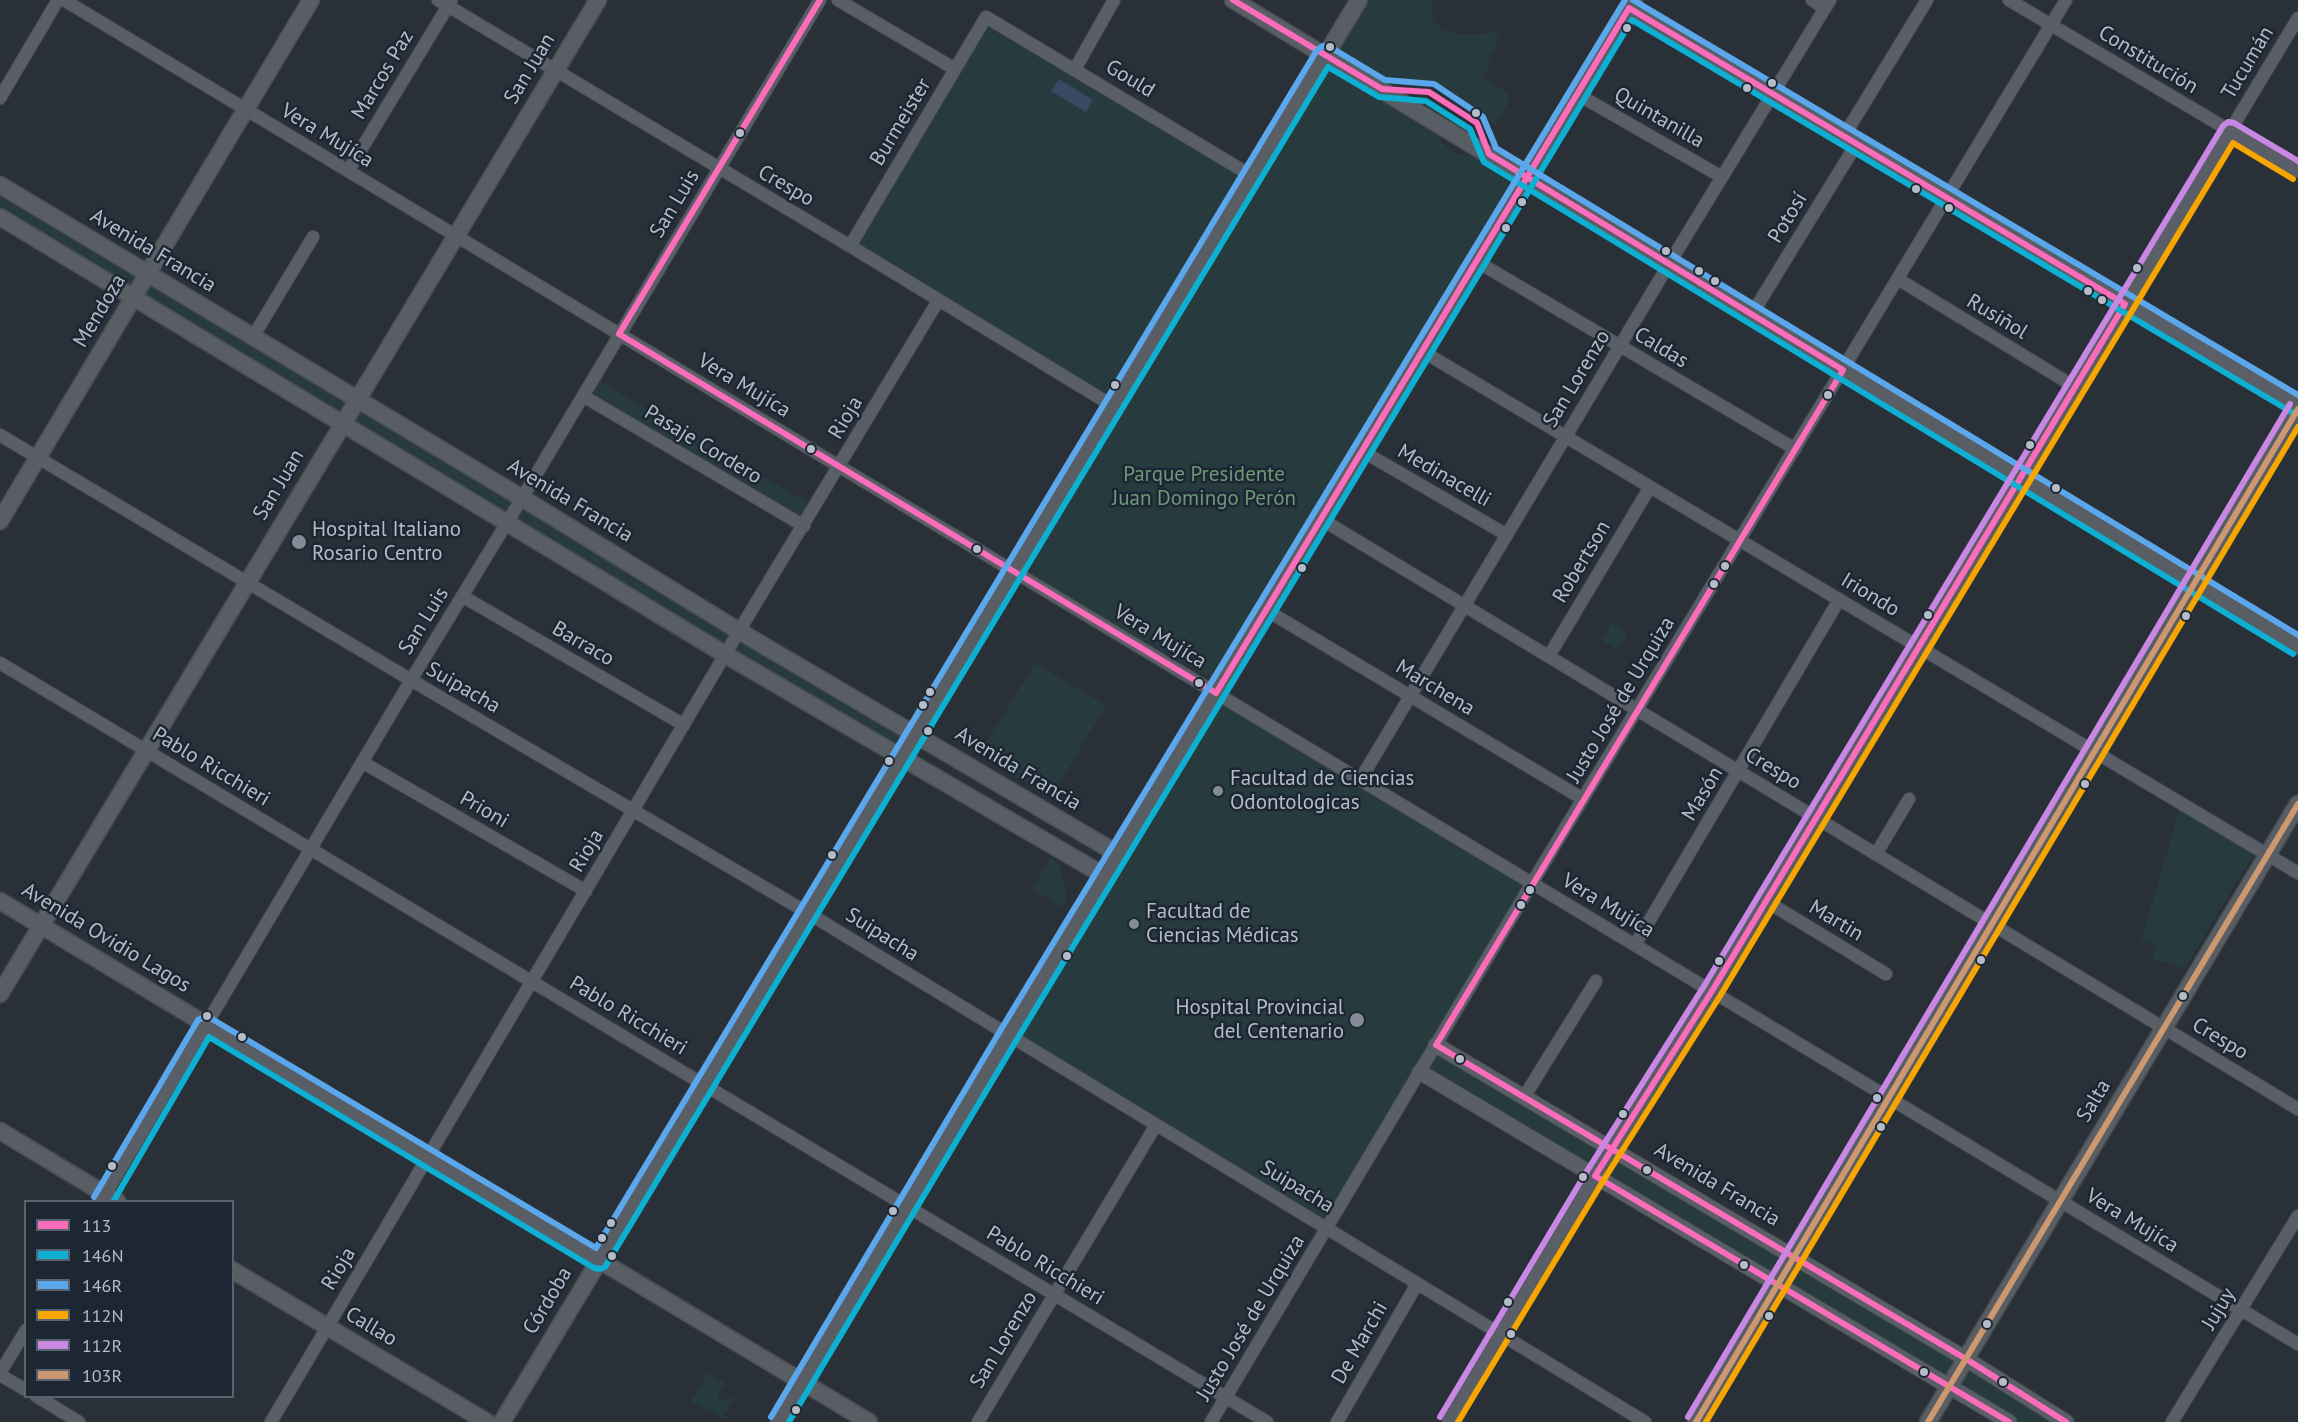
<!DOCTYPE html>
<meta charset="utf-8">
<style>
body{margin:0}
#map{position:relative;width:2298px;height:1422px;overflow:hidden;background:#2a3038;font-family:"PT Sans",sans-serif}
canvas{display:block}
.legend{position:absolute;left:24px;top:1200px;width:210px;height:198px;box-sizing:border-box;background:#1d2633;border:2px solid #59626f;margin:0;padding:8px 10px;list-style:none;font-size:18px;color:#b4bcc9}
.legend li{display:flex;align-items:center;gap:12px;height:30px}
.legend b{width:30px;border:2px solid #59626f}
</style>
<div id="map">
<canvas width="2298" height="1422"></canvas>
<ul class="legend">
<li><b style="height:8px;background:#fb6dba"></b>113</li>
<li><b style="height:8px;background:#0dafd3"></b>146N</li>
<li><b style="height:8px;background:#5aa8eb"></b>146R</li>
<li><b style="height:8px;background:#f7a600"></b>112N</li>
<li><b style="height:8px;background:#c787e3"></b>112R</li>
<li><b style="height:8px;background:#cd976f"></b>103R</li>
</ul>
</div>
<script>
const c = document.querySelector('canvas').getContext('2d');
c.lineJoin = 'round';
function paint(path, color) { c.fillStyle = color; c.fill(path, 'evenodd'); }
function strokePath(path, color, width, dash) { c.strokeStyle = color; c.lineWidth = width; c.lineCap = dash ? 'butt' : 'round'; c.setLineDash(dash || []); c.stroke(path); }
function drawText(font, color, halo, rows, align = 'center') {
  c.font = font + ' "PT Sans",sans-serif'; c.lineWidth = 5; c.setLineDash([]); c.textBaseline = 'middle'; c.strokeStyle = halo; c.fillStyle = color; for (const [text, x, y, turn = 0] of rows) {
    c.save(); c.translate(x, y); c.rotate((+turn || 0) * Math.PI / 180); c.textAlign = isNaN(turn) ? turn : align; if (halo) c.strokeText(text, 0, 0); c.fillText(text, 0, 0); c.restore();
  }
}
paint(new Path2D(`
 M 1370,0 L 1434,0 C 1433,4 1431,10 1432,15 C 1436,37 1477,37 1493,31 L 1501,36 L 1488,59 L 1492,62 L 1483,78 L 1509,94 L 1508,104 L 1496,125 L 1434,85 L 1391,85 L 1338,51 Z
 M 986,17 L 1252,176 L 1113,406 L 850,246 Z
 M 1333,71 L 1338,72 L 1434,128 C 1438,140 1450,153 1464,155 C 1468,156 1473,154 1478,156 C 1496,162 1513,176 1508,197 L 1220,674 L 1210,678 L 1033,577 L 1030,567 L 1133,392 L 1326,74 Z
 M 0,185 L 915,734 L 902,756 L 0,217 Z
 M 599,381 L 810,504 L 801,518 L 591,396 Z
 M 1612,623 L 1628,633 L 1618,650 L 1601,640 Z
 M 1035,663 L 1106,705 L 1051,798 L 979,754 Z
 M 1216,693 L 1532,883 L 1436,1045 L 2066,1422 L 2009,1422 L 1421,1072 L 1327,1228 L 1008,1036 Z
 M 2180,808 L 2254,853 L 2185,968 L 2152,959 L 2156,945 L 2141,940 Z
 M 1050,857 L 1059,863 L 1067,899 L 1063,908 L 1032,889 Z
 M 708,1373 L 728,1385 L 721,1388 L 718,1394 L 719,1399 L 725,1400 L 729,1397 L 734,1399 L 723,1418 L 691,1401 Z`), '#273a3e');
paint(new Path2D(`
 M 1059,79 L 1093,100 L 1086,112 L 1051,91 Z`), '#384963');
const minor = new Path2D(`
 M 64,0 L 2298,1344
 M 438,0 L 850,246 L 1113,406
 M 838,0 L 955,69
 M 1812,0 L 1825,8
 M 2009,0 L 2298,171
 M 1075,69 L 1114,0
 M 1577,94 L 1722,177
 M 0,98 L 58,0
 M 1844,136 L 1927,0
 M 348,171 L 451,1
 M 850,246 L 986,17 L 1252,176
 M 1476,261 L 1795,449
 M 1898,279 L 2075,387
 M 1752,314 L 1857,143
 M 253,337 L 313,237
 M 1422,351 L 2298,873
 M 583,396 L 804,526
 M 0,435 L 411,680 L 808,913 L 1645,1422
 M 1362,451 L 1507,535
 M 1321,519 L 2298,1109
 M 462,596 L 684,725
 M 1266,610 L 1583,799
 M 1549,656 L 1650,487
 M 0,663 L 1267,1422
 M 362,762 L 586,891
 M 1360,780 L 1669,264 L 1830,0
 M 1876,854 L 1909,799
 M 1766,901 L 1886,974
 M 1635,945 L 1839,600
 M 1524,1097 L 1596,981
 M 102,1200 L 411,680 L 522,498 L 820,0
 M 0,1373 L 26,1330
 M 0,1375 L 26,1390
 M 36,1396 L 79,1422
 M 271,1422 L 739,631 L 938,301
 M 978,1422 L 1156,1125
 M 1211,1422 L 1532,883 L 2066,0
 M 1337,1422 L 1417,1284
 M 1448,1422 L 1595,1176 L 1712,991 L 2298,18
 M 2172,1422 L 2298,1216`);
const tertiary = new Path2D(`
 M 1629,8 L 2298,405
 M 1436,1045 L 1966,1359 L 2066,1422
 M 1420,1072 L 2009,1422`);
const secondary = new Path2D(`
 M 1233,0 L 2298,646
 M 0,185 L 522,498 L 739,631 L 1118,854
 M 0,217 L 726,655 L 1105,876
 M 0,521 L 311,0
 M 0,901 L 869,1422
 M 0,994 L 598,0
 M 0,1131 L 118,1202
 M 232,1270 L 487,1422
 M 502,1422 L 1359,0
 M 779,1422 L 1008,1036 L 1634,0
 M 1696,1422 L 2298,409
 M 1928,1422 L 2298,804`);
strokePath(minor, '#484c53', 14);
strokePath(tertiary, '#484c53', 17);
strokePath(secondary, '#484c53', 19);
strokePath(minor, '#5a5e66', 12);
strokePath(tertiary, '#5a5e66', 15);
strokePath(secondary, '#595d64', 16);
strokePath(new Path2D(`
 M 820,0 L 619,334 L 1216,693 L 1629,8 L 2125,304 L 1712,991 L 1595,1176 L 2009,1422
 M 1233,0 L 1382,89 L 1429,92 L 1477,123 L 1489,154 L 1843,370 L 1436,1045 L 1966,1359 L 2066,1422`), '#fb6dba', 6);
strokePath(new Path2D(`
 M 113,1202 L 209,1037 L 594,1268 L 600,1269 L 605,1267 L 1328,67 L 1379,97 L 1426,101 L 1470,129 L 1484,162 L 2293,654
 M 789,1422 L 1016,1041 L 1632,20 L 2293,413`), '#0dafd3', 6);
strokePath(new Path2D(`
 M 1633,0 L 2298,395
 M 94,1197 L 198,1020 L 207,1016 L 596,1248 L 1317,50 L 1323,46 L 1330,47 L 1385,80 L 1434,84 L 1483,117 L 1496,148 L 2298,635
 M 771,1417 L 1000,1031 L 1625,0`), '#5aa8eb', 6);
strokePath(new Path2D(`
 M 1458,1422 L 1603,1181 L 1720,996 L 2233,143 L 2293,179
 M 1706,1422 L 2298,427`), '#f7a600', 6);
strokePath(new Path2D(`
 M 1440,1417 L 1587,1171 L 1704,986 L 2223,126 L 2228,122 L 2234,123 L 2298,161
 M 1688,1417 L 2290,404`), '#c787e3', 6);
strokePath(new Path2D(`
 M 1696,1422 L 2298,409
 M 1928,1422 L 2298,804`), '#cd976f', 6);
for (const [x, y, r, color] of [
 [1627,28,5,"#b4bcc9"],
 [1330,47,5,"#b4bcc9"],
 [1772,83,5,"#b4bcc9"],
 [1747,88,5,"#b4bcc9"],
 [1476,113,5,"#b4bcc9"],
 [740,133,5,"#b4bcc9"],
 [1916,189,5,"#b4bcc9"],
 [1522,202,5,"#b4bcc9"],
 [1949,208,5,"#b4bcc9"],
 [1506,228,5,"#b4bcc9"],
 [1666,251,5,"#b4bcc9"],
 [2137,268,5,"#b4bcc9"],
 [1699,271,5,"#b4bcc9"],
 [1715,281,5,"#b4bcc9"],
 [2088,291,5,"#b4bcc9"],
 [2102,300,5,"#b4bcc9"],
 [1115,385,5,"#b4bcc9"],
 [1828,395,5,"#b4bcc9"],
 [2030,445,5,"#b4bcc9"],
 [811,449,5,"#b4bcc9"],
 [2056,488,5,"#b4bcc9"],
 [299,542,8,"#848b96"],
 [977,549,5,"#b4bcc9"],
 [1725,566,5,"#b4bcc9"],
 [1302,568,5,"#b4bcc9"],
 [1714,584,5,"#b4bcc9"],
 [1928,615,5,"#b4bcc9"],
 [2186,616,5,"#b4bcc9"],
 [1199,683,5,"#b4bcc9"],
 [930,692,5,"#b4bcc9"],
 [923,705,5,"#b4bcc9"],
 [928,731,5,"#b4bcc9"],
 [889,761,5,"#b4bcc9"],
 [2085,784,5,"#b4bcc9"],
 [1218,791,6,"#848b96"],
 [832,855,5,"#b4bcc9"],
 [1530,890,5,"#b4bcc9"],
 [1521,905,5,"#b4bcc9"],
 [1134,924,6,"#848b96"],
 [1067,956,5,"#b4bcc9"],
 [1981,960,5,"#b4bcc9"],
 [1719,961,5,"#b4bcc9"],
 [2183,996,5,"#b4bcc9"],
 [207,1016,5,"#b4bcc9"],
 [1357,1020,8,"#848b96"],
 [242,1037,5,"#b4bcc9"],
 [1460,1059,5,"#b4bcc9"],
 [1877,1098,5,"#b4bcc9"],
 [1623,1114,5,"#b4bcc9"],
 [1881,1127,5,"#b4bcc9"],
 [112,1166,5,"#b4bcc9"],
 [1647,1170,5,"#b4bcc9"],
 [1583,1177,5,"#b4bcc9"],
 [893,1211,5,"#b4bcc9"],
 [611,1223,5,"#b4bcc9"],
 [602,1238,5,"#b4bcc9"],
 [612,1256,5,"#b4bcc9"],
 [1744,1265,5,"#b4bcc9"],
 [1508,1302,5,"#b4bcc9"],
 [1769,1316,5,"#b4bcc9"],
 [1987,1324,5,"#b4bcc9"],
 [1511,1334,5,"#b4bcc9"],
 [1924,1372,5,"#b4bcc9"],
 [2003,1382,5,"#b4bcc9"],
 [796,1410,5,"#b4bcc9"]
]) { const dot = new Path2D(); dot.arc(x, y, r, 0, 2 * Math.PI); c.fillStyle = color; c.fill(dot); strokePath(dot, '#1d2633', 2); }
drawText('21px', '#b4bcc9', '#1d2633', [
 ["Constitución",2148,60,31],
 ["Tucumán",2248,63,-59],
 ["San Juan",530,69,-59],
 ["Marcos Paz",383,75,-59],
 ["Gould",1130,79,31],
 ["Quintanilla",1659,118,30],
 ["Burmeister",901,122,-59],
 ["Vera Mujíca",327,136,31],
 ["Crespo",786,186,30],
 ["San Luis",675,204,-59],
 ["Potosí",1788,218,-59],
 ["Avenida Francia",153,251,31],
 ["Mendoza",100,311,-59],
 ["Rusiñol",1997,317,31],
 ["Caldas",1661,348,31],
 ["San Lorenzo",1577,379,-59],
 ["Vera Mujíca",744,386,31],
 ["Rioja",846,418,-59],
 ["Pasaje Cordero",703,445,31],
 ["Medinacelli",1444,476,30],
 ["San Juan",279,485,-59],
 ["Avenida Francia",570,501,31],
 ["Robertson",1582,562,-59],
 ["Iriondo",1870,595,31],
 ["San Luis",424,621,-58],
 ["Vera Mujíca",1160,637,31],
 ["Barraco",583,644,30],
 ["Suipacha",463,688,30],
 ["Marchena",1435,688,31],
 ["Justo José de Urquiza",1621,700,-59],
 ["Pablo Ricchieri",211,767,31],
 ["Avenida Francia",1018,769,31],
 ["Crespo",1773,769,31],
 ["Masón",1703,794,-59],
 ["Prioni",484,810,30],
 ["Rioja",587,851,-59],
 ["Vera Mujíca",1608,906,31],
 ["Martin",1836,921,31],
 ["Suipacha",882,935,32],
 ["Avenida Ovidio Lagos",106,938,31],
 ["Pablo Ricchieri",628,1016,31],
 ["Crespo",2220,1039,31],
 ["Salta",2094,1101,-59],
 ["Avenida Francia",1717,1185,31],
 ["Suipacha",1297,1187,31],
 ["Vera Mujíca",2132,1221,31],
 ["Pablo Ricchieri",1045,1266,31],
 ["Rioja",339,1269,-59],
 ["Córdoba",548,1301,-59],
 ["Jujuy",2219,1309,-59],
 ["Justo José de Urquiza",1251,1318,-59],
 ["Callao",371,1327,31],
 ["San Lorenzo",1004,1340,-59],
 ["De Marchi",1360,1343,-60]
]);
drawText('21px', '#6b9a76', '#1d2633', [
 ["Parque Presidente",1204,475],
 ["Juan Domingo Perón",1204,499]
]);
drawText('21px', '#b4bcc9', '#1d2633', [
 ["Hospital Italiano",312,530],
 ["Rosario Centro",312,554],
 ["Facultad de Ciencias",1230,779],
 ["Odontologicas",1230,803],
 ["Facultad de",1146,912],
 ["Ciencias Médicas",1146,936],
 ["Hospital Provincial",1344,1008,"right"],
 ["del Centenario",1344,1032,"right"]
], 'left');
</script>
